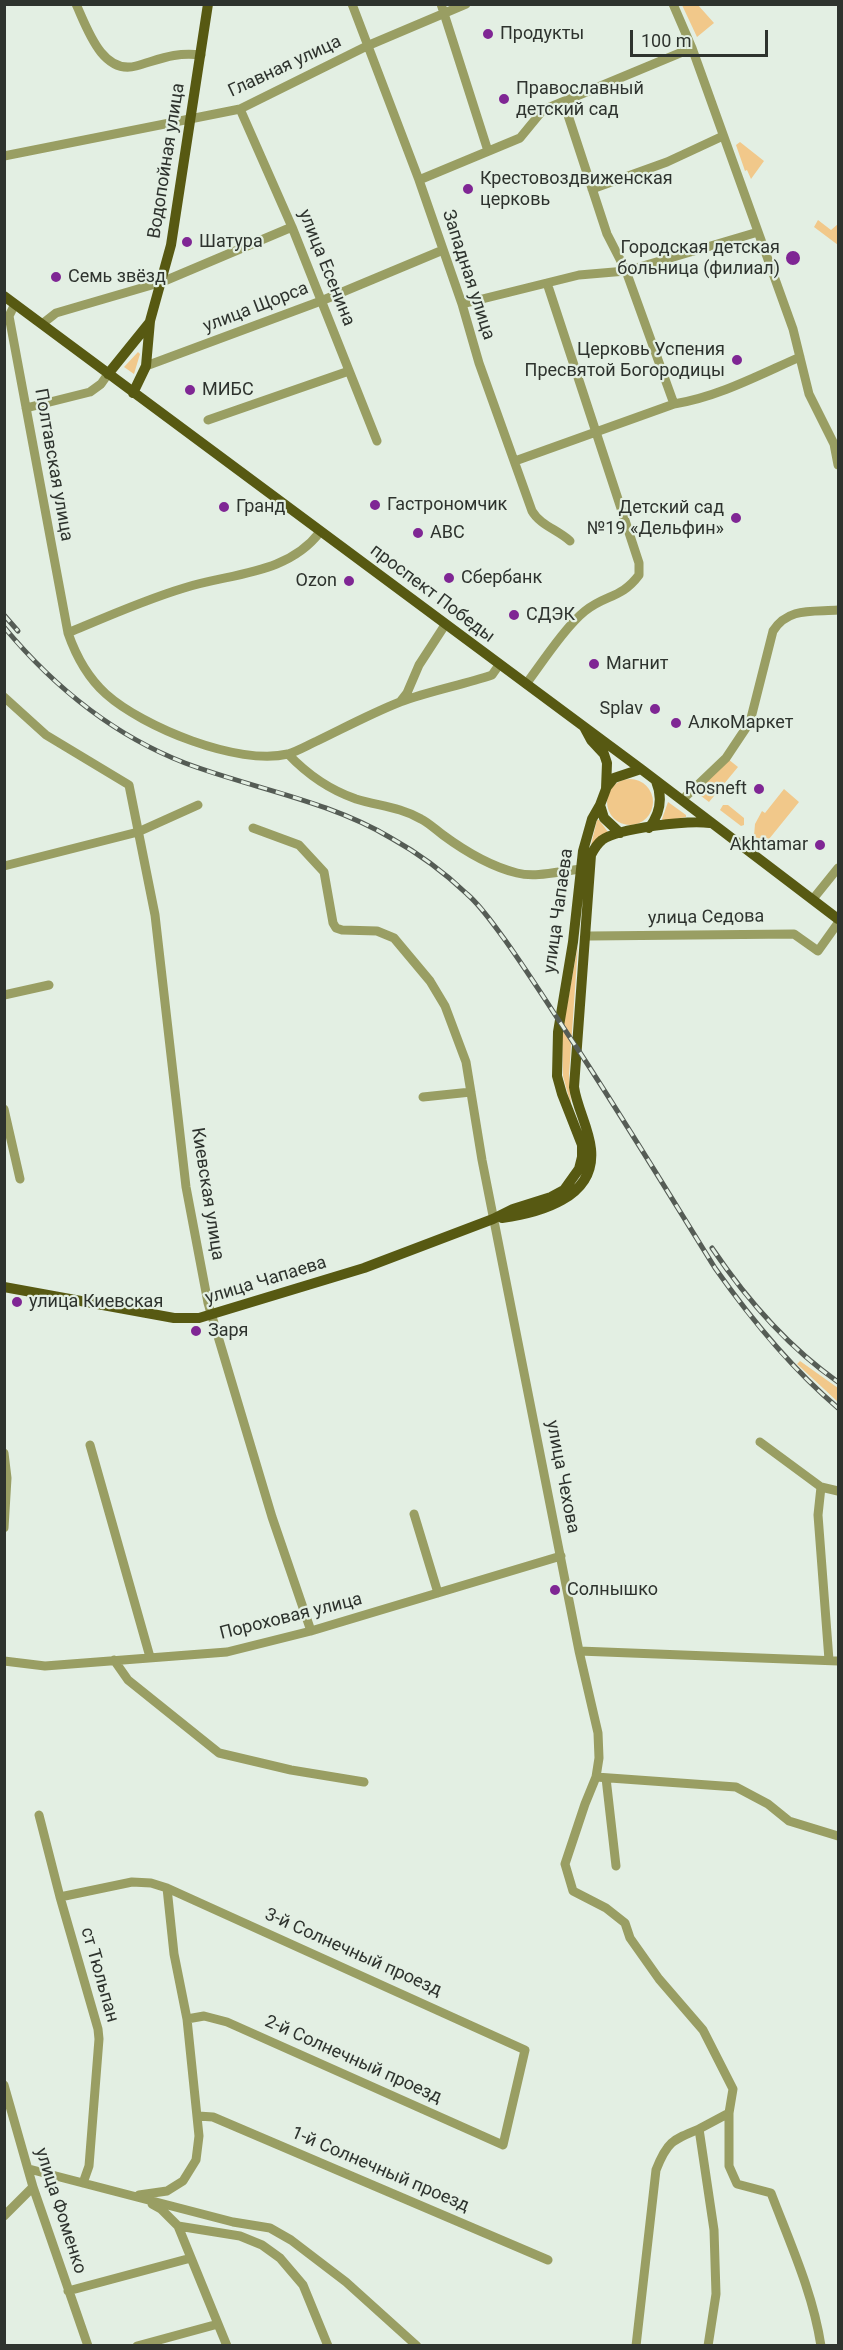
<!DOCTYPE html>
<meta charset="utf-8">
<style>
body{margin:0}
#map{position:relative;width:843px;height:2350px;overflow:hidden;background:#e3efe3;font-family:Roboto,sans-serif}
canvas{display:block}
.frame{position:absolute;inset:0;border:6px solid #2e332e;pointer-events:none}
.scale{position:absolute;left:630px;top:30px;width:138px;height:27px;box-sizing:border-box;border:3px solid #2e332e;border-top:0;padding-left:8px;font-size:18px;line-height:21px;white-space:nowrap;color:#2e332e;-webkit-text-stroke:4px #e3efe3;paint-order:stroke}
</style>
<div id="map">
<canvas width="843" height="2350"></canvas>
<div class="frame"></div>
<div class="scale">100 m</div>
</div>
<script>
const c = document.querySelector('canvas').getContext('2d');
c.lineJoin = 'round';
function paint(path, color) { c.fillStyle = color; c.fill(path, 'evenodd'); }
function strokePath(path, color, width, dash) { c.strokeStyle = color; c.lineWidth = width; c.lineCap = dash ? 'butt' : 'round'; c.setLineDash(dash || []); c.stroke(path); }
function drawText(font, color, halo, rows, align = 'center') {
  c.font = font + ' Roboto,sans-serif'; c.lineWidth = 4.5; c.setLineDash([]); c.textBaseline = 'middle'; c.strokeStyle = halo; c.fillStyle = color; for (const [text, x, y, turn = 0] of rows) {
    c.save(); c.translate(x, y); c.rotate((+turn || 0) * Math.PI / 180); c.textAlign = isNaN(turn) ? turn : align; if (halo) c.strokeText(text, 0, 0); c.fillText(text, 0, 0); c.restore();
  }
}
paint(new Path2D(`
 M 682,5 L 698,5 L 714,23 L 697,37 Z
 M 740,142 L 764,161 L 751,179 L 747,170 L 745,171 L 736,145 Z
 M 818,220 L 831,230 L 838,224 L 838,245 L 814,227 Z
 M 138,352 L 140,354 L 134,374 L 124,367 Z
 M 728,759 L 738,767 L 709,802 L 693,790 Z
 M607 802a23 23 0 1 1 46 0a23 23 0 1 1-46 0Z
 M 784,789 L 799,802 L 765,844 L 754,836 L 755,824 L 762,811 L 765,813 Z
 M 668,802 L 686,815 L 686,817 L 663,821 L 662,819 Z
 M 723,805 L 728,805 L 744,818 L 744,825 L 741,826 L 720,810 Z
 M 597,820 L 599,820 L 608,832 L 591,845 Z
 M 578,945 L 569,1075 L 571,1105 L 563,1076 L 562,1033 Z
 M 800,1361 L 838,1388 L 838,1402 L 797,1364 Z`), '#f1c88a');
strokePath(new Path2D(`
 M 76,4 C 87,28 102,75 136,66 C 161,59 174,52 201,55
 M 352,4 L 419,180 L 462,304 L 479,363 L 532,511 C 540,525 558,530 570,541
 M 441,4 L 488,151
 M 673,4 L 692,48 L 793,329 L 809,394 L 834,444 L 838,465
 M 564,103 L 607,234 L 626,271 L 674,404
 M 240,109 L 292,227 L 377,441
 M 4,156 L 240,109 L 367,46 L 466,4
 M 419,180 L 520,138 L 543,110 L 692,48
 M 592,189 L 667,162 L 723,136
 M 15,304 L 9,316 L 68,633 C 76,656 87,677 106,694 C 143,727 238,766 288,754 C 298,751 308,745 317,741 C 344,728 372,713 400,702 C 430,691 462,685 492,675 L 499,665
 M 462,304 L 579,275 L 626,271 L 758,232
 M 42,324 L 56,313 L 162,282 L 292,227
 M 146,366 L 321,301 L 443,250
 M 26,408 L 90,392 L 101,384 L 108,374
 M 208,420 L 349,371
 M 515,461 L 674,404 C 718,397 759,375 800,357
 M 68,633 C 106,617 144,600 184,588 C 231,573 287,575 320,532
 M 526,684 C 541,664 566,626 585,611 C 606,594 621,599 639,575 L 639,563 L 547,283
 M 4,697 L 46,735 L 129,785 L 155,915 L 186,1187 L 208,1303 L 272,1517 L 311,1631
 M 400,702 L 407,693 L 419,665 L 445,625
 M 288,754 C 306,773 330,790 356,799 C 379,806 400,807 421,819 C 429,823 436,830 443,835 C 466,852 489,866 517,873 C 536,878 560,871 581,869
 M 682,800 L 726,758 L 750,722 L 773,631 C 788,607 813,612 838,610
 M 253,828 L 299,845 L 324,872 L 333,923 L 336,928 L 342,930 L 377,931 L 394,938 L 430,981 L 445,1006 L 466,1062 L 482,1160 L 579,1651 L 598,1733 L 599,1758 L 596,1777 L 585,1804 L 565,1864 L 573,1891 L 606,1908 L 625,1923 L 630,1938 L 659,1979 L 703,2030 L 733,2089 L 729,2113 L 729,2166 L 737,2184 L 771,2193 C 790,2243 813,2293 821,2346
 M 4,866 L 138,832 L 198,805
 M 813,899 L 838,868
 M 590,936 L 794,934 L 818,951 L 838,923
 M 4,995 L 49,985
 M 423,1097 L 471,1092
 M 4,1109 L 20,1179
 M 760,1442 L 821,1487 L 838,1491
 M 90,1445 L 150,1657
 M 4,1453 L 7,1478 L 4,1528
 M 821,1487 L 818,1515 L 829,1660
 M 414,1514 L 438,1593
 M 579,1651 L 838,1661
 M 114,1660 L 128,1680 L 219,1753 L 291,1770 L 364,1782
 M 4,1661 L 45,1666 L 227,1652 L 311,1631 L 561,1556
 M 596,1777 L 736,1787 L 768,1804 L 789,1821 L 838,1836
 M 606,1778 L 616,1866
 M 39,1815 L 60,1897 L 98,2029 L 99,2039 L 89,2166 L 83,2183
 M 60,1897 L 132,1882 L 151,1883 L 167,1888 L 525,2050 L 503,2145 L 227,2022 L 204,2016 L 187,2019
 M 4,2085 L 33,2187 L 88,2346
 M 198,2116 L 213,2117 L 548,2260
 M 29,2169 L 233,2222 L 270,2228 L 291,2240 L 346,2282 L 417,2346
 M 139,2195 L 167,2191 L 183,2181 L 196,2160 L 199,2136 L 187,2019 L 174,1954 L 167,1888
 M 152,2204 L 161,2209 L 178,2226 L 227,2346
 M 4,2216 L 33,2187
 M 178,2226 L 240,2236 L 262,2245 L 280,2258 L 303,2285 L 328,2346
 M 68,2291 L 191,2258
 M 137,2346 L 218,2324
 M 636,2346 L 656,2170 C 667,2142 672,2140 699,2129
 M 708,2346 L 716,2294 L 714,2230 L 699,2129 L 729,2113`), '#999e63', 9);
strokePath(new Path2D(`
 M 4,296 L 641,769 L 838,919
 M 108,374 L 150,322
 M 133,393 L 146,366 L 150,321 L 171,245 L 208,4
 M 606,788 L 614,778 L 641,769
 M 600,805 L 604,818 L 620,833
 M 649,828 C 660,814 663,798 656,781
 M 502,1218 C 539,1213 596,1198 591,1149 C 589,1128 577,1108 574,1087 L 591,855 C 594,849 597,844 602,840 C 619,828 688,820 710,823
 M 4,1287 L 174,1318 L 199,1318 L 364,1268 L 493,1219 L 513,1209 L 551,1197 L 564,1190 L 579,1169 L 582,1157 L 582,1145 L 562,1094 L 557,1076 L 558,1032 L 573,942 L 583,851 L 592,819 L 600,805 L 606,789 L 607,763 L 604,754 L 591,740 L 584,727`), '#575912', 10);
const rail = new Path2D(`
 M 4,615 L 18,631
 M 4,627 C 53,686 113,735 185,763 C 254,789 327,800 391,838 C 418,853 445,873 467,894 C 482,907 493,924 505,940 C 530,975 553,1012 577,1048 C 624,1120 669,1194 715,1268 C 751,1319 790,1367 838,1408
 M 712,1248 C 747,1300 787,1346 838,1382`);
strokePath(rail, '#555c55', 5);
strokePath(rail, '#e3efe3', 3, [9]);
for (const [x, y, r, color] of [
 [488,34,6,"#7f2694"],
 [504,99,6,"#7f2694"],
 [468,189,6,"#7f2694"],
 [187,242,6,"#7f2694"],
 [793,258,8,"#7f2694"],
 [56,277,6,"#7f2694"],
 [737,360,6,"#7f2694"],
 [190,390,6,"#7f2694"],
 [375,505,6,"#7f2694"],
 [224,507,6,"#7f2694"],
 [736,518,6,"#7f2694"],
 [418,533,6,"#7f2694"],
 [449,578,6,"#7f2694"],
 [349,581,6,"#7f2694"],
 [514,615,6,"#7f2694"],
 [594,664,6,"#7f2694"],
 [655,709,6,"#7f2694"],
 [676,723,6,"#7f2694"],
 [759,789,6,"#7f2694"],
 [820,845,6,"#7f2694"],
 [17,1302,6,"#7f2694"],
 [196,1331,6,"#7f2694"],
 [555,1590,6,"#7f2694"]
]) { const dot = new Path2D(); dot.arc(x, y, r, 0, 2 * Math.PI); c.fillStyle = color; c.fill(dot); strokePath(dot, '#e3efe3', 2); }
drawText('18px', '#2e332e', '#e3efe3', [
 ["Продукты",500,34],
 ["Православный",516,89],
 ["детский сад",516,110],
 ["Крестовоздвиженская",480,179],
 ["церковь",480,200],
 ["Шатура",199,242],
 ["Городская детская",780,248,"right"],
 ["больница (филиал)",780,269,"right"],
 ["Семь звёзд",68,277],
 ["Церковь Успения",725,350,"right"],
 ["Пресвятой Богородицы",725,371,"right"],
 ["МИБС",202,390],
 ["Гастрономчик",387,505],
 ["Гранд",236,507],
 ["Детский сад",724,508,"right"],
 ["№19 «Дельфин»",724,529,"right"],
 ["ABC",430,533],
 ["Сбербанк",461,578],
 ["Ozon",337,581,"right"],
 ["СДЭК",526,615],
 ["Магнит",606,664],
 ["Splav",643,709,"right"],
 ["АлкоМаркет",688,723],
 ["Rosneft",747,789,"right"],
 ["Akhtamar",808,845,"right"],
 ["улица Киевская",29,1302],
 ["Заря",208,1331],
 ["Солнышко",567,1590]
], 'left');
drawText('18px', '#2e332e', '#e3efe3', [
 ["Главная улица",285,67,-25],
 ["Водопойная улица",167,161,-81],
 ["улица Есенина",326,268,68],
 ["Западная улица",468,275,72],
 ["улица Щорса",256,308,-21],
 ["Полтавская улица",53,465,80],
 ["проспект Победы",432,594,37],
 ["улица Чапаева",559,911,-82],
 ["улица Седова",706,918,-1],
 ["Киевская улица",207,1194,81],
 ["улица Чапаева",266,1281,-17],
 ["улица Чехова",562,1477,79],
 ["Пороховая улица",291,1617,-14],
 ["3-й Солнечный проезд",353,1953,24],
 ["ст Тюльпан",99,1975,74],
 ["2-й Солнечный проезд",353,2060,24],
 ["1-й Солнечный проезд",380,2170,23],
 ["улица Фоменко",60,2211,72]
]);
</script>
